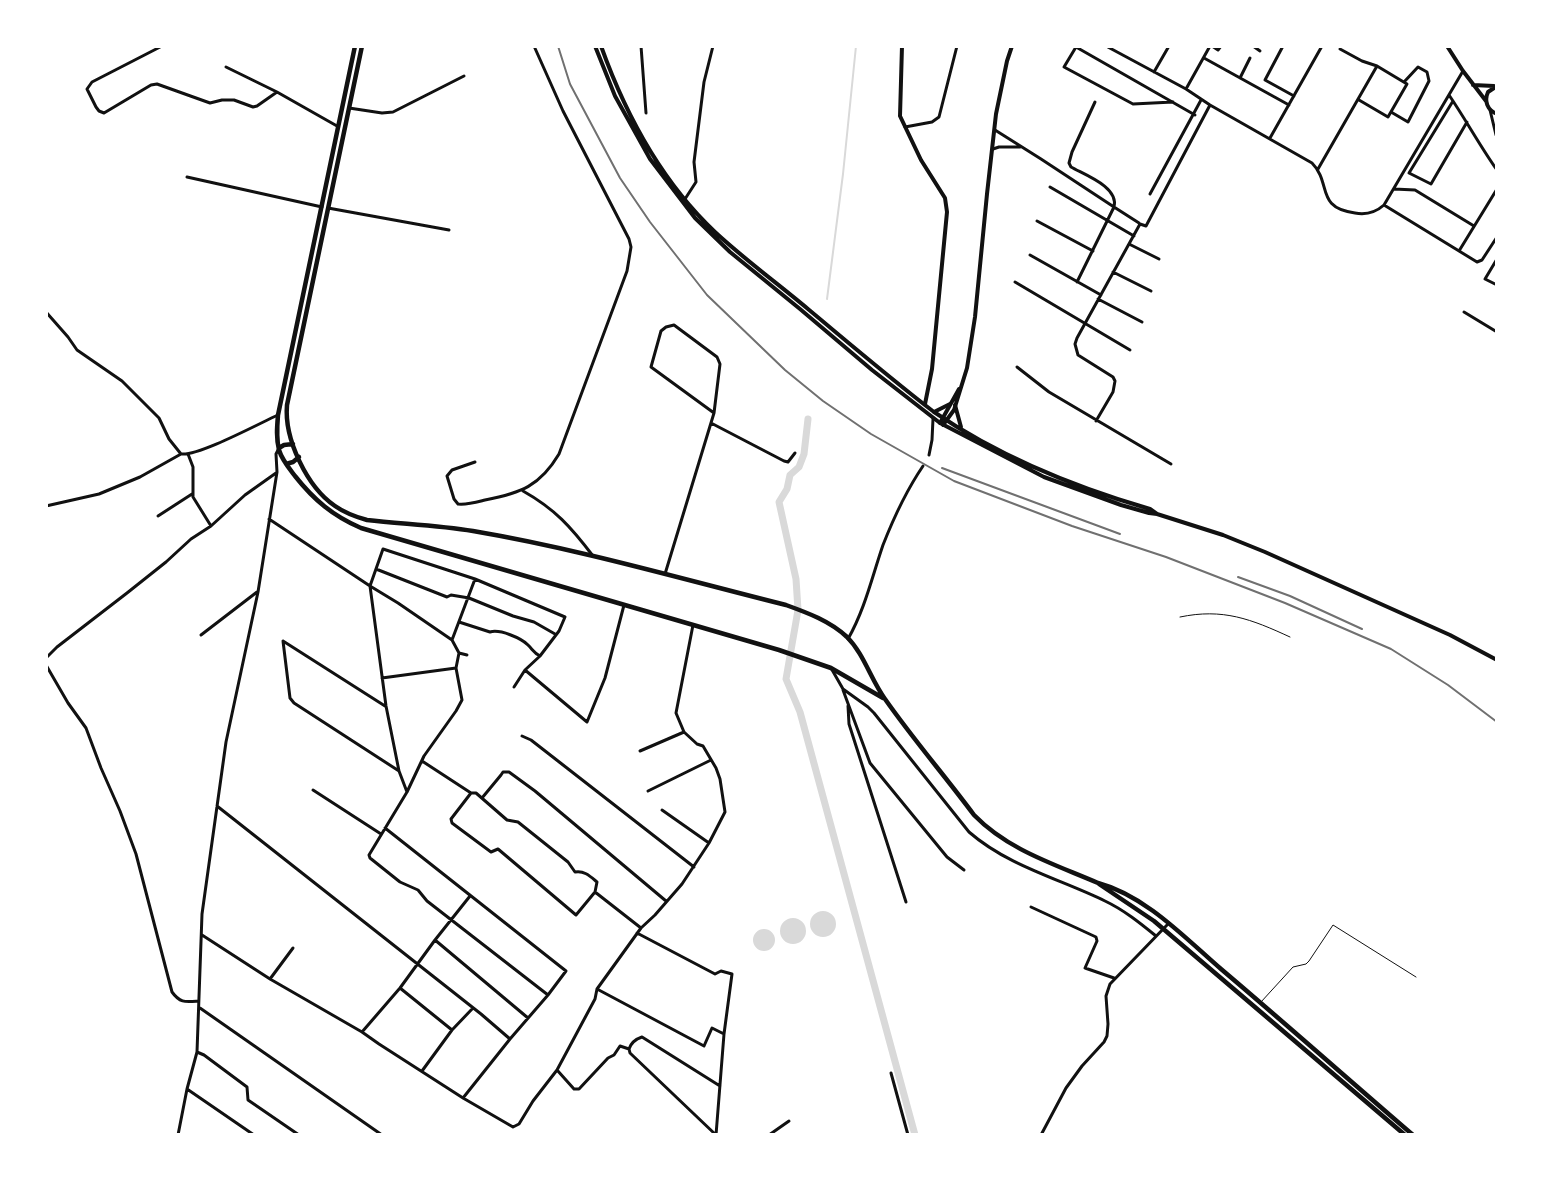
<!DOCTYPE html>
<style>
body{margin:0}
#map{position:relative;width:1543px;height:1181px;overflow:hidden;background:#fff;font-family:"Roboto Condensed",sans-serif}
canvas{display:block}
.frame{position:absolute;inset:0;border:48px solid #fff;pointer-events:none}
</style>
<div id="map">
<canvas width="1543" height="1181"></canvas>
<div class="frame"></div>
</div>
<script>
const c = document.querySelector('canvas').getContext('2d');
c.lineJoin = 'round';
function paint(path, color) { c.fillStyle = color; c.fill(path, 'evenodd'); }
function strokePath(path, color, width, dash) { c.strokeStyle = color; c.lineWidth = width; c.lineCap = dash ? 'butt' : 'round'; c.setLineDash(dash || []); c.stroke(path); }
paint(new Path2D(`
 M810 924a13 13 0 1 1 26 0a13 13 0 1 1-26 0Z
 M780 931a13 13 0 1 1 26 0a13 13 0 1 1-26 0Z
 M753 940a11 11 0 1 1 22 0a11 11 0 1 1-22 0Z`), '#d9d9d9');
strokePath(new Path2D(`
 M 827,299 L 843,174 L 856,46`), '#d9d9d9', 2);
strokePath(new Path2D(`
 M 808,419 L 804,454 L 799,467 L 790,475 L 787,489 L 779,502 L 796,579 L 798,610 L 786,679 L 800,712 L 915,1135`), '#d9d9d9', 7);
strokePath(new Path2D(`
 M 1180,617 C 1223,608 1251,619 1290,637
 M 1261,1002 L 1293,967 L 1306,964 L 1309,961 L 1333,925 L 1416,977`), '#111', 1);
strokePath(new Path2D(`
 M 162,46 L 92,82 L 87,89 L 96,107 L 99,111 L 104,113 L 151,85 L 157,84 L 210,103 L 222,100 L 234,100 L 253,107 L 257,106 L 277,92
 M 641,46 L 646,113
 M 1106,46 L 1186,89 L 1210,105 L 1312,163 C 1332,183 1315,208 1355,213 C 1366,215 1375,213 1384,205 L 1463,71
 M 1212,46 L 1218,50 L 1221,46
 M 1253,46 L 1260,51
 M 1283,46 L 1265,80 L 1294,96
 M 1340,49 L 1362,61 L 1377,66
 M 1204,58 L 1289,105
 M 226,67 L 277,92 L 337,126
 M 1154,72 L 1169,46
 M 1240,78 L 1250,58
 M 1186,89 L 1210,46
 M 1449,95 C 1466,120 1480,146 1497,170
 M 1453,101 L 1409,173 L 1431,184 L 1467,122
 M 1095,102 L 1072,152 L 1069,163 L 1071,167 C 1085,175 1119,187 1114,207 L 1139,223
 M 1173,102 L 1133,104 L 1064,67 L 1076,47 L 1195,115
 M 349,108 L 382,113 L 393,112 L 464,76
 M 1490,110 L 1496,135 L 1497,134
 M 1391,112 L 1408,122 L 1429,81 L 1427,72 L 1418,67 L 1404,82
 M 905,127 L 932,122 L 939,117 L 957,46
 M 995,130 L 1041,159 L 1114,207 L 1077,282
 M 1270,138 L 1322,46
 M 993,149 L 999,147 L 1020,147
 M 1318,169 L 1377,66 L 1407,84 L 1388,117 L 1359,100
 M 187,177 L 322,207
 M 1050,187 L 1134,236
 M 1394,189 L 1415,190 L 1474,226
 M 1150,194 L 1201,100
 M 685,199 L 696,182 L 694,162 L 704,82 L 713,46
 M 1384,205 L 1477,262 L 1482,260 L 1497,237
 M 328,208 L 449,230
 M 1037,221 L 1093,251
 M 1129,244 L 1159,259
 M 1459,251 L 1497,189
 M 1030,255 L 1101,295
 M 1497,259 L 1485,279 L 1497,285
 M 1113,272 L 1151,291
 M 1015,282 L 1130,350
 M 1098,299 L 1142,322
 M 46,312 L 68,337 L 77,350 L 122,381 L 159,418 L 169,439 L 181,454 C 199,456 258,424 278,415
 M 1464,312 L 1497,332
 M 1017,367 L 1049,392 L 1171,464
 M 1096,421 L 1113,392 L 1115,381 L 1113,377 L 1078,355 L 1075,344 L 1077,338 L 1140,224 L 1146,226 L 1210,105
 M 711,423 L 784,461 L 788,462 L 795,453
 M 188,454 L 193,467 L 193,497 L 211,526
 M 929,455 L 932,440 L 933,419
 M 475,462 L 452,470 L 447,476 L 454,499 L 458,504 C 467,505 477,502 485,500 C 521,493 540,486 559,454 L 627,271 L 631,247 L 629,239 L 563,111 L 534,46
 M 523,491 C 555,509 571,527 593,556
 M 46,506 L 99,494 L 140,477 L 181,454
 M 158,516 L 192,494
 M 269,519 L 370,586 L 398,603 L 452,640 L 459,653 L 467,655
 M 376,569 L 447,597 L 451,595 L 469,598 L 513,616 L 534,622 L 555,634
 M 665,574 L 714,413 L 720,364 L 717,357 L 674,325 L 666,327 L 661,331 L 651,367 L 714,413
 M 459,622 L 490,632 C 500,629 521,638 528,645 C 533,650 534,653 540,656 L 525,670 L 514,687
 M 201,635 L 257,592
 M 848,639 C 865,609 872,577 883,545 C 894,517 906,491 923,466
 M 452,640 L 475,579
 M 283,641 L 290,698 L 294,703 L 399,771
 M 283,641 L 385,706
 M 459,653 L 456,668 L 462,700 L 456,711 L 424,756 L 407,792 L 369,855 L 370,858 L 400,882 L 418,890 L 427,901 L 548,995
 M 46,658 L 57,647 L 127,593 L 166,562 L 191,539 L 211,526 L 245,495 L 276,473
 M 46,665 L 68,703 L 86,728 L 101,768 L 120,811 L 136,854 L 172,992 C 180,1003 185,1002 198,1001
 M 831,668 L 843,689 L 868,707 L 874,713 L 969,832 C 1008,866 1060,879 1105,901 C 1124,910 1140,923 1156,936
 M 525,670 L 587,722 L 605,678 L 624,605
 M 382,678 L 456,668
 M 843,690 L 870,763 L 947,857 L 964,870
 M 848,706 L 849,724 L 906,902
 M 522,736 L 531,740 L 694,867
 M 640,751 L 684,732
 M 422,761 L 471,793 L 476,793 L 507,820 L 518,822 L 568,862 L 575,872 C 584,870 591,877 597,882 L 595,892 L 641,928
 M 313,790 L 381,834
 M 648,791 L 711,760
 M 407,792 L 399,771 L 386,706 L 370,586 L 383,549 L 475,579 L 565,617 L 559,631 L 540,656
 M 471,793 L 451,819 L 452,823 L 456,826 L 491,852 L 498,849 L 576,915 L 595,892
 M 482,798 L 501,775 L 503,772 L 509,772 L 535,791 L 666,901
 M 217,806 L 481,1014 L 510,1039
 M 662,810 L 709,843
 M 385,828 L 566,971 L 548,995 L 510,1039 L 463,1098
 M 1031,907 L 1096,937 L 1097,941 L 1085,968 L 1114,978
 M 637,933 L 715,974 L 721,971 L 732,974 L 724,1034
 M 202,935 L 270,979 L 362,1032 L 379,1044 L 463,1098 L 513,1127 L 519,1124 L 533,1101 L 557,1070 L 595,999 L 597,989 L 641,928 L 655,915 L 682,884 L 709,843 L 725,812 L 720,779 L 716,768 L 703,746 L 697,744 L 684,732 L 676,713 L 693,625
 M 435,940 L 528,1018
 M 270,979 L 293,948
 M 400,988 L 452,1030 L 473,1008
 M 597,989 L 704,1046 L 712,1028 L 724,1034 L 716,1135
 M 200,1008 L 382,1135
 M 362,1032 L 400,988 L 435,940 L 470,896
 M 197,1052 L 204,1055 L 247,1087 L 248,1100 L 299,1135
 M 557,1070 L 574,1089 L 579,1089 L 608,1058 L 614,1055 L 620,1046 L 629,1049
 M 422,1071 L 452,1030
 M 891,1073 L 908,1135
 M 187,1089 L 254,1135
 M 178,1135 L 187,1089 L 197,1052 L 202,914 L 226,742 L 258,592 L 277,472 L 276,454 L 279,448
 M 716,1135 L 630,1053 L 629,1049 C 631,1043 636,1039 642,1037 L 720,1086
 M 769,1135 L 789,1121
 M 1041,1135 L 1066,1088 L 1082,1066 L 1104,1042 L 1107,1036 L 1108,1024 L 1106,996 L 1110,984 L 1168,924`), '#111', 3);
strokePath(new Path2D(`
 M 902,46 L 900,116 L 921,160 L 945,198 L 947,212 L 932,369 L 925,404
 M 1447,46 L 1463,71 L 1486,101
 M 1473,85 L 1494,86
 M 1497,86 L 1488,92 C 1484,101 1487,110 1497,114
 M 940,423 L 959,389
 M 943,425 L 954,410 L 967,368 L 975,317 L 987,194 L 996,114 L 1007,61 L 1012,46`), '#111', 4);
strokePath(new Path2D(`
 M 595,46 L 615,96 L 650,159 L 695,218 L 730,252 L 800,309 L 872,370 L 940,423 L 1044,477 L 1121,505 L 1149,513 L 1157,514
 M 601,46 C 625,113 662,182 715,232 C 744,259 777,283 808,309 C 850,344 891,379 934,412 C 1000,457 1074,487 1150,509 L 1157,514 L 1223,535 L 1265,552 L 1450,635 L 1497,660
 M 955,405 L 961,427
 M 934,412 L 950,404`), '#111', 4);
strokePath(new Path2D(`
 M 355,46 L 278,415 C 277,427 276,438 279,450 C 282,460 289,468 295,476 C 314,500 333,516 361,528 L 779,650 L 831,668 L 883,698
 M 362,46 L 287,405 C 284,439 307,487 335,506 C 345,513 356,517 367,520 C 402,524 438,525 473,531 C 579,549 682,579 786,605 C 808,613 830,621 847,637 C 864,654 871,680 885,699 C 913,739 945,776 974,815 C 1008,850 1054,864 1098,883 C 1146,896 1185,938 1221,969 C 1286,1024 1349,1080 1413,1135
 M 279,448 L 284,445 L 293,444
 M 286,464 L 293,462 L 299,457
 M 1099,884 L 1154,921 L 1405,1135`), '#111', 4.5);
strokePath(new Path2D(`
 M 558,46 L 570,84 L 620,178 L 650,222 L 707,295 L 785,370 L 823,401 L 871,434 L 954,481 L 1072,526 L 1166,557 L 1285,603 L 1391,649 L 1448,685 L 1497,722
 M 942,468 L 1120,534
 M 1238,577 L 1290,596 L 1362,629`), '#707070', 2);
</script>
